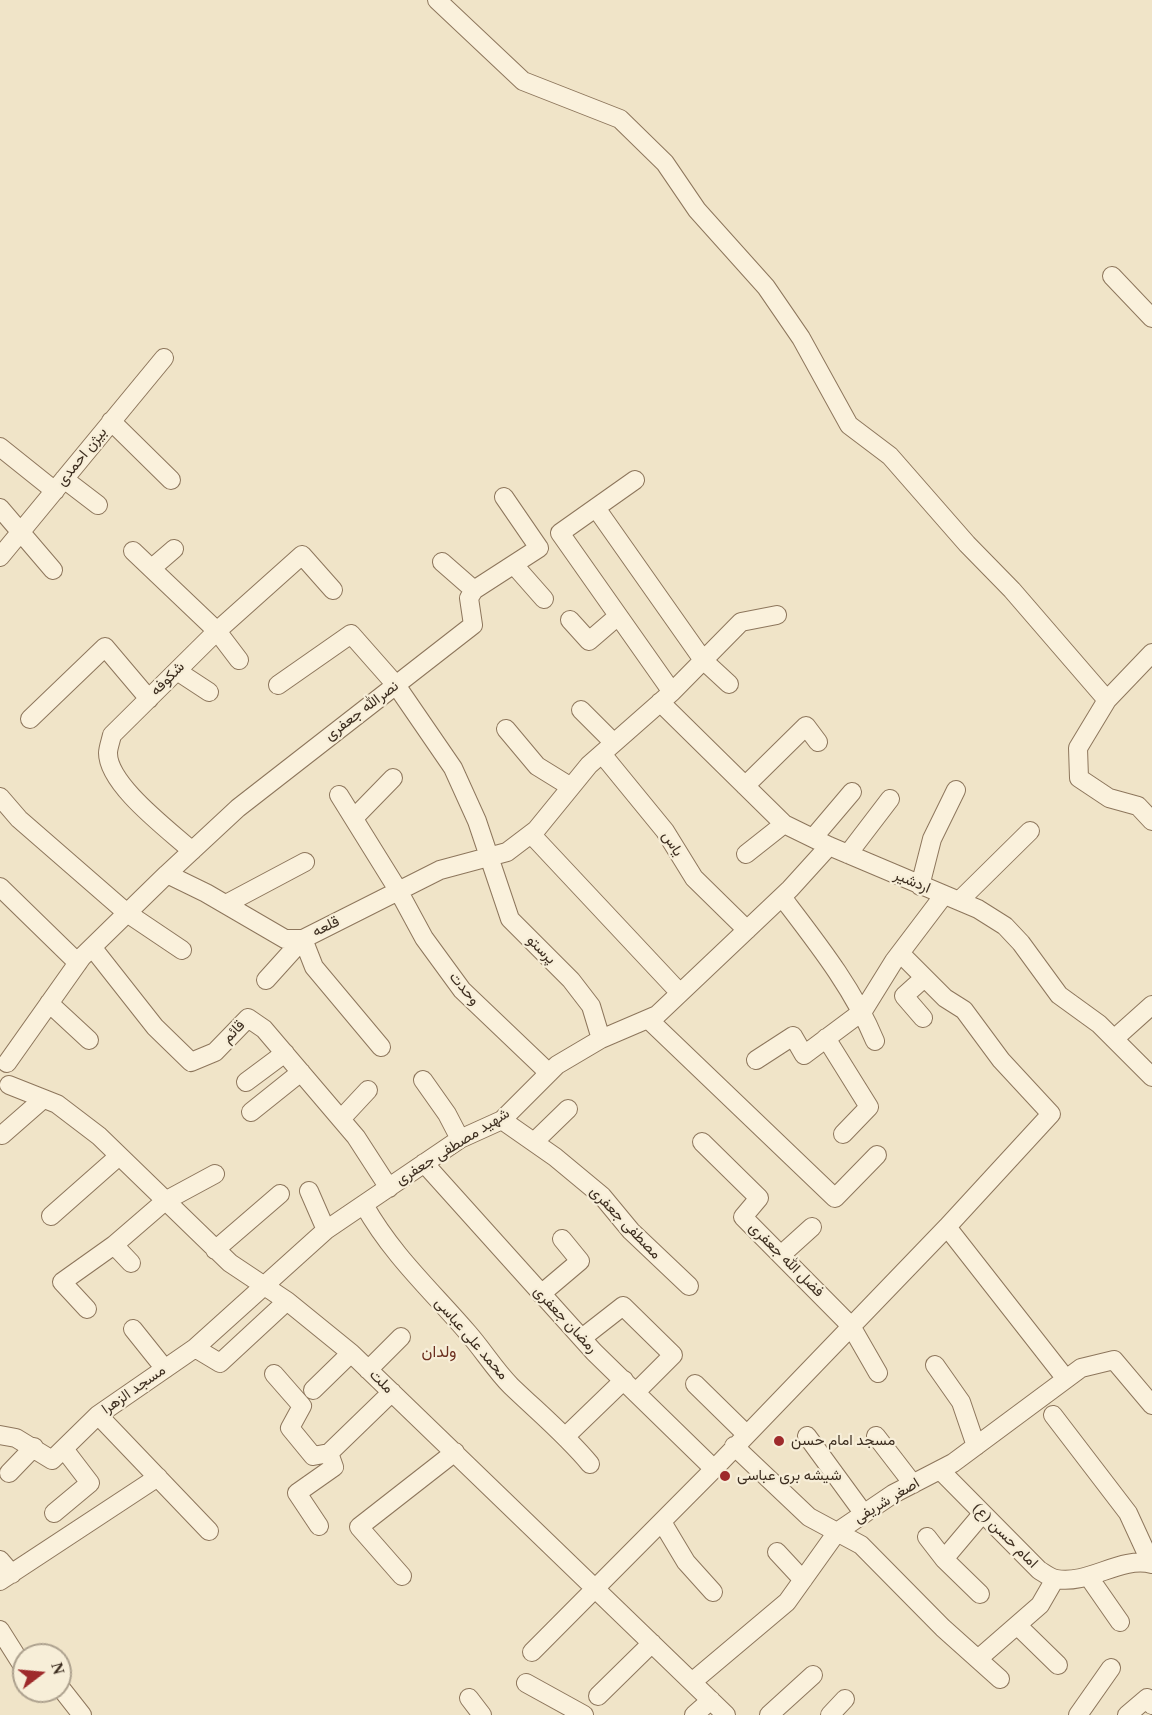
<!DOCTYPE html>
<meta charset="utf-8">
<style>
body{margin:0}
#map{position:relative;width:1152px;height:1715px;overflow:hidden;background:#f0e4c8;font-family:"Times New Roman",serif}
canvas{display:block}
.north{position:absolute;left:12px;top:1643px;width:60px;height:60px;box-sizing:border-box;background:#f7eed8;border:2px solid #ada18e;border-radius:50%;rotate:74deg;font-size:16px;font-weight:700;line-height:24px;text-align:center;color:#3d2e20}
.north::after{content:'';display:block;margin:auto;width:21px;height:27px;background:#9e2a2b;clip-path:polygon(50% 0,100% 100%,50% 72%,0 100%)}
</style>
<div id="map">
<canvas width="1152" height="1715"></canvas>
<div class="north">N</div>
</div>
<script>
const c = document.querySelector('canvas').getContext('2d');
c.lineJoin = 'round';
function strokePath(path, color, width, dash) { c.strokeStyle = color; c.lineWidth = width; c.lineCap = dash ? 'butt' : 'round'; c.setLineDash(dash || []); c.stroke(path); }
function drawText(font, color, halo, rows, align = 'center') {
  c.font = font + ' "Times New Roman",Vazirmatn,serif'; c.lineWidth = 4.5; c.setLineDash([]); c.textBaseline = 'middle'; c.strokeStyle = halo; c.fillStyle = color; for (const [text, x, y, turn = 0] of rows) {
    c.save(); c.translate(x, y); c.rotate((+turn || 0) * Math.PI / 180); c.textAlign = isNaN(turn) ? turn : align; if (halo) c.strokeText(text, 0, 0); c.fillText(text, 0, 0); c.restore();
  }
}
const minor = new Path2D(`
 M 437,0 L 523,81 L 620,119 L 665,163 L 697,210 L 766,287 L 801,338 L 849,425 L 890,456 L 967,544 L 1012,590 L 1107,700 L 1078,748 L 1079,778 L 1109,798 L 1138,806 L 1152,821
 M 1112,276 L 1152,318
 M 111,421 L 171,480
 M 0,447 L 55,491
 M 64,479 L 98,505
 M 635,480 L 560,533 L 672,692
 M 0,508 L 53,570
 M 596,508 L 703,660 L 729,684
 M 133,551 L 217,631 L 239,660
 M 0,557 L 164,358
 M 442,562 L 474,590
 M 514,565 L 544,599
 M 152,568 L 174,549
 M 570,620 L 589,641 L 618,616
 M 177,671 L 209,692
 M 278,685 L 351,634 L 396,685 L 453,768 L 477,821 L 510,919 L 571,980 L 591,1006 L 601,1039
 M 1107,700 L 1152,653
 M 660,702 L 784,824 L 829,846 L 978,909 L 1005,926 L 1021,943 L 1059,995 L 1099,1024 L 1152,1077
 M 581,710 L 614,743
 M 30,719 L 105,647 L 149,699
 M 506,729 L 537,766 L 571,787
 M 602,754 L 665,831 L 694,878 L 747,930
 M 745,786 L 806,726 L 818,742
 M 339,795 L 398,890 L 424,938 L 462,990 L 549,1073
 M 0,797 L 19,819 L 127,913 L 182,950
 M 354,818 L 393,778
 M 531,834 L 680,993
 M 813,838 L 852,792
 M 192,851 C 169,830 108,785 108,753 C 108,748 111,740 112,735 L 217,631 L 302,555 L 333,590
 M 746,854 L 784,824
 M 848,854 L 890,799
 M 167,874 L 206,893 L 285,939 L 303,939 L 440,870 L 507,852 L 536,830 L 589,765 L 672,692 L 741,622 L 777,615
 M 920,886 L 932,839 L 956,790
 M 0,887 L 78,963
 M 782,897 C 817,943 853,988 875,1041
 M 959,901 L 1030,831
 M 226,904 L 305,862
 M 92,947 L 155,1027 L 191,1062 L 215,1052 L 248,1018 L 264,1029 L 356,1137 L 389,1188
 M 266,980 L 303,939 L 314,967 L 381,1047
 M 49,1003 L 89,1040
 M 923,1018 L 904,996 L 924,978
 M 648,1019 L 835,1198 L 877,1155
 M 826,1038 L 869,1107 L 843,1134
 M 1114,1039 L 1152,1005
 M 756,1060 L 793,1036 L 804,1055 L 863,1011 L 894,961 L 944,895
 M 7,1063 L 82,957 L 167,874 L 238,808 L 473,625 L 469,598 L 474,590 L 539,548 L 504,497
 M 423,1080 L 447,1114 L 460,1139
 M 246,1082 L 285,1053
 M 9,1085 L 57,1104 L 99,1136 L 230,1263 L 287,1301 L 351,1353 L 726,1715
 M 251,1112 L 301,1072
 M 341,1119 L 368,1090
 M 502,1120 L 555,1157 L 602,1196 L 631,1231 L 689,1286
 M 2,1135 L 42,1100
 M 534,1142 L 568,1109
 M 702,1142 L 759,1198 L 743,1217 L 851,1326 L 878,1373
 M 424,1163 L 594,1352 L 714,1469
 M 309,1191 L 326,1230
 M 364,1205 C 393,1256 430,1289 468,1333 C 483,1350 495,1370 511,1386 C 538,1412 566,1435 590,1464
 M 51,1216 L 119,1156
 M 947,1227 L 1066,1379
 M 114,1245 L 131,1263
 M 215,1250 L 280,1194
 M 781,1255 L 812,1227
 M 541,1294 L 580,1261 L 562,1239
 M 87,1309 L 62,1282 L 114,1245 L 165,1201 L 215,1174
 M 133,1329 L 165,1369
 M 582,1338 L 623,1306 L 673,1355 L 636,1392
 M 195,1348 L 220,1363 L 287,1301
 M 935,1365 L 961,1402 L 976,1446
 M 368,1370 L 401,1337
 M 274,1374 L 302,1406 L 290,1428 L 313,1456 L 329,1453 L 392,1392
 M 695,1384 L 746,1434
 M 313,1390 L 351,1353
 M 98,1415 L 209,1531
 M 1053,1415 L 1128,1513 L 1151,1563
 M 0,1435 L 16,1438 L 52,1460 L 98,1415 L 195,1348 L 326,1230 L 460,1139 L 502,1120 L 557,1065 L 601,1039 L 657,1015 L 790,889 L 829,846
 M 566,1436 L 624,1380
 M 807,1436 L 864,1514
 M 876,1436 L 913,1484
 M 734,1446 L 809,1517 L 861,1545 L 943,1628 L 1000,1679
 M 940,1470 L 1039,1570 C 1044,1573 1050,1578 1056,1579 C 1089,1585 1120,1556 1152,1564
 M 9,1473 L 34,1447
 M 54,1513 L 90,1483 L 64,1449
 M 662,1522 L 686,1562 L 713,1592
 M 319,1526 L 297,1493 L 334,1467 L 329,1453
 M 927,1537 L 944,1559 L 980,1594
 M 777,1552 L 803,1580
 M 944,1559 L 982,1514
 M 0,1560 L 12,1574
 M 402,1576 L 359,1527 L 455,1452
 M 1088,1576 L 1120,1622
 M 0,1581 L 158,1477
 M 1017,1625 L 1058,1665
 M 0,1630 L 24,1668
 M 532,1652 L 714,1469 L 947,1227 L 1051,1114 L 1001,1060 L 964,1010 L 945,998 L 900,953
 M 978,1659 L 1040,1605 L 1055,1579
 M 692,1682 L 787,1602 L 837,1532 L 893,1494 L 953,1463 L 1081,1368 L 1114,1360 L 1152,1405
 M 526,1683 L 584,1715
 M 60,1687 L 82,1715
 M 598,1696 L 652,1643
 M 469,1698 L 482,1715
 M 694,1715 L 711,1700
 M 769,1715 L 813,1675
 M 830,1715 L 845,1699
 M 1078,1715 L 1111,1668
 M 1127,1715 L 1147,1698 L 1152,1705`);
strokePath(minor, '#8d765c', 20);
strokePath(minor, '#faf1dc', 18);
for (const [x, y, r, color] of [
 [779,1441,6,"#9e2a2b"],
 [725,1476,6,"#9e2a2b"]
]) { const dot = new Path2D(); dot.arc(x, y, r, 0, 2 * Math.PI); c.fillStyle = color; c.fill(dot); strokePath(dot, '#f7eed8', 2); }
drawText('15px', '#3d2e20', '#f7eed8', [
 ["بیژن احمدی",82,457,-51],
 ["شکوفه",168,679,-45],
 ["نصرالله جعفری",362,711,-37],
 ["یاس",672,844,58],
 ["اردشیر",912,882,23],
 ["قلعه",326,927,-26],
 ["پرستو",541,950,45],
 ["وحدت",464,989,50],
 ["قائم",234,1032,-46],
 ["شهید مصطفی جعفری",453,1147,-32],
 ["مصطفی جعفری",625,1223,46],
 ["فضل الله جعفری",786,1260,45],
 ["رمضان جعفری",565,1320,47],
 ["محمد علی عباسی",471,1339,49],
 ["ملت",381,1382,44],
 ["مسجد الزهرا",134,1390,-35],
 ["اصغر شریفی",887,1501,-31],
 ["امام حسن (ع)",1005,1536,45]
]);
drawText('15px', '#3d2e20', '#f7eed8', [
 ["مسجد امام حسن",791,1441],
 ["شیشه بری عباسی",737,1476]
], 'left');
drawText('16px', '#6b2e1e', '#f7eed8', [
 ["ولدان",439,1353]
]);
</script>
